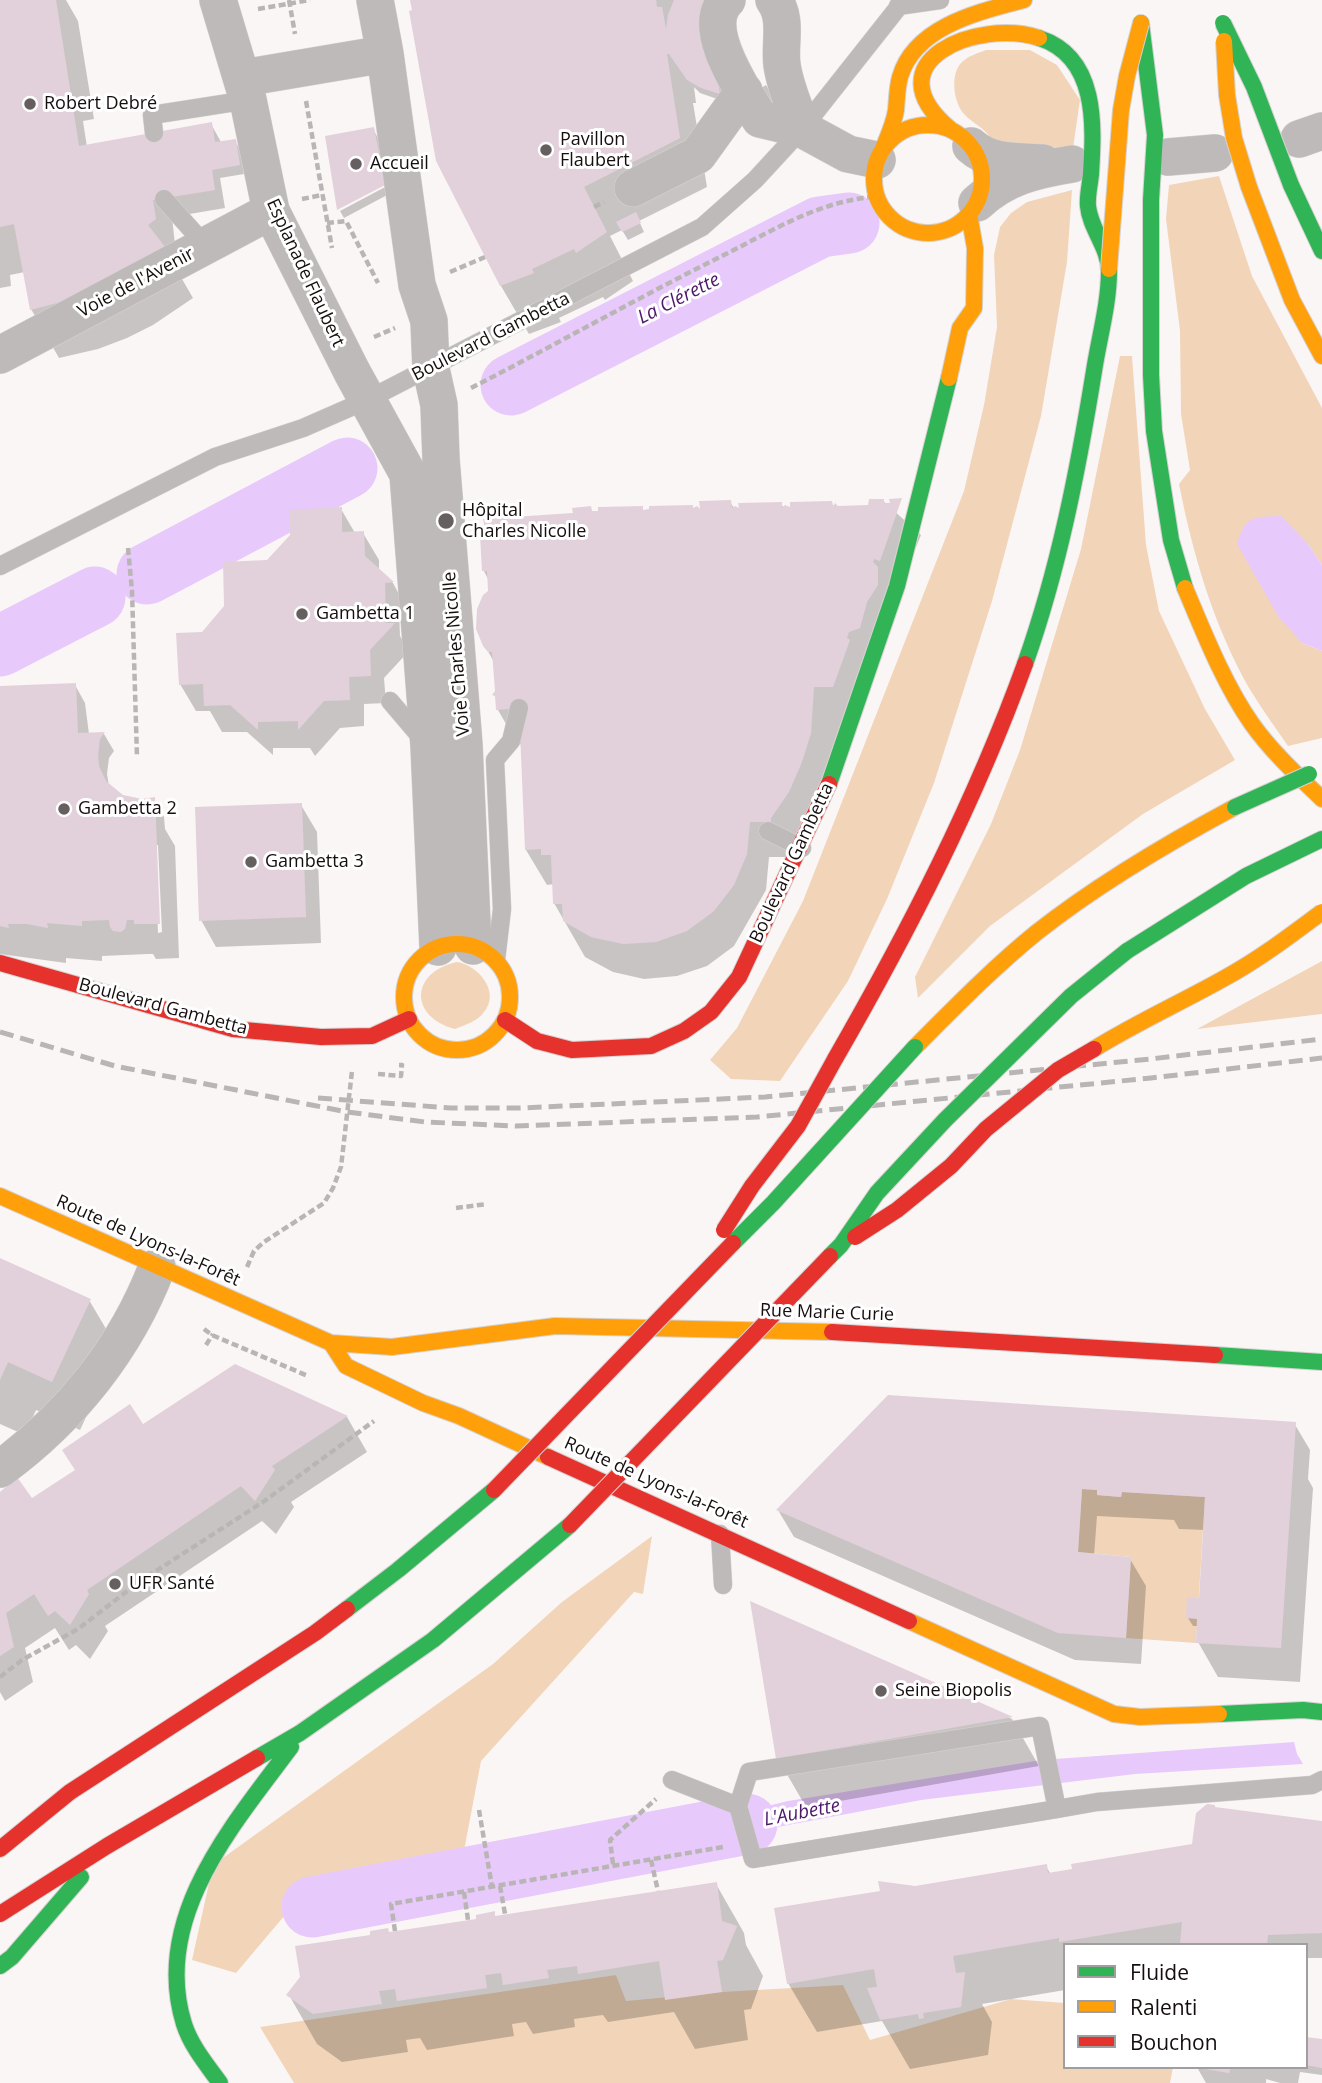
<!DOCTYPE html>
<meta charset="utf-8">
<style>
body{margin:0}
#map{position:relative;width:1322px;height:2083px;overflow:hidden;background:#fbf6f6;font-family:"Open Sans",sans-serif}
canvas{display:block}
.legend{position:absolute;left:1063px;top:1943px;width:245px;height:126px;box-sizing:border-box;background:#fff;border:2px solid #a19e9f;margin:0;padding:9px 12px;list-style:none;font-size:21px;color:#150d0e}
.legend li{display:flex;align-items:center;gap:14px;height:35px}
.legend b{width:35px;border:2px solid #a19e9f}
</style>
<div id="map">
<canvas width="1322" height="2083"></canvas>
<ul class="legend">
<li><b style="height:9px;background:#30b455"></b>Fluide</li>
<li><b style="height:9px;background:#ff9f0a"></b>Ralenti</li>
<li><b style="height:9px;background:#e5322d"></b>Bouchon</li>
</ul>
</div>
<script>
const c = document.querySelector('canvas').getContext('2d');
c.lineJoin = 'round';
function paint(path, color) { c.fillStyle = color; c.fill(path, 'evenodd'); }
function strokePath(path, color, width, dash) { c.strokeStyle = color; c.lineWidth = width; c.lineCap = dash ? 'butt' : 'round'; c.setLineDash(dash || []); c.stroke(path); }
function drawText(font, color, halo, rows, align = 'center') {
  c.font = font + ' "Open Sans",sans-serif'; c.lineWidth = 6; c.setLineDash([]); c.textBaseline = 'middle'; c.strokeStyle = halo; c.fillStyle = color; for (const [text, x, y, turn = 0] of rows) {
    c.save(); c.translate(x, y); c.rotate((+turn || 0) * Math.PI / 180); c.textAlign = isNaN(turn) ? turn : align; if (halo) c.strokeText(text, 0, 0); c.fillText(text, 0, 0); c.restore();
  }
}
paint(new Path2D(`
 M 986,50 L 1030,50 L 1057,65 L 1080,100 L 1073,148 L 1051,153 L 991,139 C 983,126 973,124 964,114 C 953,102 950,73 962,62 C 968,56 978,53 986,50 Z
 M 1219,176 L 1252,276 L 1322,408 L 1322,565 L 1308,544 L 1302,643 L 1322,651 L 1322,738 L 1288,746 C 1275,727 1261,708 1249,688 C 1213,624 1193,555 1179,484 L 1190,470 L 1181,414 L 1180,331 L 1166,219 L 1169,185 Z
 M 1072,190 L 1067,262 L 1041,416 L 992,601 L 934,783 L 887,899 L 848,981 L 780,1081 L 731,1079 L 710,1060 L 737,1028 L 803,901 L 964,491 L 984,405 L 997,327 L 994,255 L 1000,227 L 1011,213 L 1027,202 Z
 M 1120,356 L 1132,356 L 1146,545 L 1159,611 L 1205,709 L 1235,760 L 1143,814 L 990,926 L 918,998 L 915,977 L 991,824 L 1020,750 L 1081,549 Z
 M 1322,961 L 1322,1014 L 1197,1029 Z
 M 457,962 C 478,965 501,992 484,1012 C 478,1021 465,1025 455,1029 C 409,1017 410,972 457,962 Z
 M 1082,1489 L 1097,1490 L 1097,1495 L 1121,1497 L 1122,1492 L 1205,1497 L 1196,1643 L 1126,1638 L 1131,1557 L 1078,1552 Z
 M 652,1536 L 643,1594 L 634,1592 L 481,1761 L 460,1872 L 296,1902 L 236,1973 L 192,1960 L 213,1865 L 493,1664 L 562,1602 Z
 M 616,1975 L 626,2001 L 722,1992 L 843,1985 L 870,2040 L 1011,1999 L 1065,2003 L 1065,2067 L 1173,2067 L 1170,2083 L 294,2083 L 260,2027 Z`), '#f2d5b9');
paint(new Path2D(`
 M 1281,516 L 1308,544 L 1322,565 L 1322,651 L 1302,643 L 1278,616 L 1237,544 C 1246,515 1253,517 1281,516 Z
 M 1294,1742 L 1297,1754 L 1303,1764 L 1135,1774 L 921,1800 L 666,1848 L 664,1831 L 788,1801 L 1041,1760 Z`), '#e8c9fb');
paint(new Path2D(`
 M 0,0 L 66,0 L 78,21 L 94,119 L 83,121 L 87,147 L 211,124 L 221,142 L 235,141 L 240,149 L 244,174 L 220,178 L 225,208 L 172,217 L 178,272 L 193,298 L 153,325 L 127,338 L 98,349 L 59,358 L 31,309 L 25,272 L 10,275 L 11,286 L 0,288 Z
 M 412,0 L 706,0 L 723,101 L 700,93 L 694,87 L 696,103 L 693,103 L 707,187 L 639,221 L 644,232 L 628,240 L 622,230 L 610,236 L 633,281 L 605,300 L 603,297 L 559,318 L 561,322 L 529,334 L 501,286 L 438,161 Z
 M 766,85 L 784,115 L 758,90 Z
 M 373,129 L 378,138 L 387,183 L 339,207 L 339,210 L 327,137 Z
 M 387,186 L 389,194 L 344,218 L 340,211 Z
 M 883,501 L 921,535 L 790,857 L 769,857 L 766,890 L 734,946 L 707,966 L 677,976 L 644,979 L 613,972 L 585,957 L 554,903 L 554,884 L 547,885 L 526,850 L 522,744 L 518,745 L 498,710 L 494,662 L 485,646 L 490,592 L 489,581 L 484,571 L 593,513 L 642,508 L 644,511 L 694,510 L 702,513 L 730,502 L 734,508 L 741,512 L 781,504 L 784,508 L 792,509 L 831,502 L 834,507 L 838,508 L 870,507 Z
 M 341,509 L 355,533 L 363,533 L 379,560 L 379,571 L 393,583 L 407,609 L 399,609 L 400,636 L 409,651 L 384,678 L 386,703 L 364,704 L 364,726 L 340,728 L 315,756 L 310,748 L 273,748 L 273,755 L 247,732 L 222,732 L 210,711 L 196,711 L 180,684 L 203,633 L 268,562 Z
 M 75,685 L 85,703 L 89,734 L 104,734 L 114,751 L 109,758 L 107,774 L 109,786 L 122,796 L 141,800 L 154,799 L 164,817 L 165,829 L 175,846 L 179,958 L 156,959 L 153,954 L 148,954 L 102,956 L 102,961 L 66,958 L 66,963 L 0,954 L 0,687 ZM 155,845 L 158,845 L 162,932 L 158,933 Z
 M 301,805 L 317,832 L 321,943 L 216,947 L 201,920 Z
 M 0,1260 L 89,1300 L 118,1349 L 80,1430 L 36,1410 L 25,1435 L 0,1424 Z
 M 235,1366 L 347,1417 L 367,1452 L 291,1502 L 294,1507 L 276,1534 L 262,1521 L 105,1626 L 108,1631 L 90,1659 L 76,1645 L 69,1650 L 55,1628 L 25,1648 L 33,1682 L 5,1701 L 0,1692 L 0,1495 L 31,1500 Z
 M 1294,1423 L 1310,1450 L 1308,1479 L 1313,1488 L 1300,1682 L 1218,1677 L 1198,1642 L 1199,1626 L 1193,1626 L 1188,1618 L 1200,1604 L 1205,1530 L 1179,1529 L 1174,1520 L 1097,1516 L 1094,1556 L 1130,1559 L 1146,1586 L 1141,1664 L 1075,1660 L 794,1537 L 778,1510 Z
 M 884,1662 L 1012,1719 L 1039,1766 L 806,1807 L 778,1759 Z
 M 1215,1809 L 1322,1823 L 1322,1958 L 1306,1958 L 1306,1945 L 1065,1945 L 1065,1990 L 982,2004 L 992,2022 L 988,2055 L 910,2069 L 882,2021 L 817,2032 L 788,1983 L 911,1888 L 1046,1866 L 1051,1875 L 1193,1846 Z
 M 716,1884 L 744,1933 L 746,1945 L 763,1976 L 751,2009 L 744,2010 L 748,2040 L 695,2049 L 674,2012 L 608,2022 L 603,2015 L 574,2019 L 575,2027 L 533,2034 L 526,2022 L 512,2024 L 514,2036 L 427,2050 L 420,2038 L 406,2040 L 408,2052 L 342,2062 L 317,2044 L 289,1995 L 389,1934 L 478,1920 L 494,1913 L 496,1918 Z
 M 1306,2039 L 1322,2040 L 1322,2075 L 1300,2072 L 1298,2083 L 1280,2083 L 1266,2079 L 1266,2083 L 1206,2083 L 1198,2069 L 1306,2067 Z`), '#0003');
strokePath(new Path2D(`
 M 511,385 L 820,227 L 849,223
 M 147,574 L 347,468
 M 0,646 L 95,597
 M 312,1907 L 747,1824`), '#e8c9fb', 61);
paint(new Path2D(`
 M 0,0 L 56,0 L 79,146 L 212,122 L 215,142 L 236,139 L 240,165 L 212,170 L 215,190 L 153,200 L 156,219 L 148,225 L 166,248 L 69,300 L 30,310 L 14,224 L 0,227 Z
 M 410,0 L 656,0 L 657,7 L 662,7 L 666,29 L 668,15 L 674,0 L 704,0 L 720,94 L 701,88 L 687,80 L 669,54 L 667,54 L 680,138 L 584,187 L 607,232 L 576,253 L 574,249 L 532,269 L 534,273 L 500,286 L 436,161 L 409,11 L 412,10 Z
 M 374,127 L 385,185 L 337,210 L 325,136 Z
 M 636,212 L 641,223 L 622,232 L 616,222 Z
 M 902,498 L 880,561 L 874,559 L 873,562 L 878,567 L 878,585 L 867,602 L 860,628 L 849,632 L 847,638 L 850,640 L 833,687 L 814,687 L 811,733 L 802,762 L 789,792 L 771,818 L 771,822 L 750,822 L 747,854 L 734,885 L 714,911 L 687,931 L 656,942 L 623,944 L 591,937 L 563,921 L 562,904 L 553,904 L 551,855 L 541,855 L 541,849 L 525,850 L 519,708 L 496,710 L 495,696 L 492,695 L 495,691 L 492,652 L 488,652 L 483,646 L 476,629 L 477,609 L 483,595 L 488,591 L 487,571 L 482,571 L 480,535 L 483,535 L 481,530 L 485,528 L 483,519 L 573,513 L 572,508 L 591,506 L 592,511 L 598,511 L 598,507 L 643,506 L 643,510 L 649,509 L 649,506 L 693,505 L 693,508 L 697,506 L 700,509 L 699,501 L 731,500 L 732,508 L 735,506 L 739,508 L 738,503 L 782,502 L 782,508 L 785,505 L 790,507 L 790,502 L 832,501 L 833,506 L 835,503 L 838,506 L 868,505 L 869,499 L 884,499 L 884,503 L 890,503 L 889,499 Z
 M 342,507 L 342,532 L 364,531 L 365,556 L 394,582 L 385,583 L 386,623 L 395,623 L 370,650 L 371,676 L 349,677 L 350,700 L 324,701 L 298,730 L 298,721 L 258,722 L 258,730 L 230,705 L 204,706 L 203,684 L 179,685 L 176,633 L 202,632 L 224,606 L 223,562 L 267,560 L 290,535 L 289,510 Z
 M 76,683 L 78,733 L 105,732 L 100,739 L 98,755 L 99,766 L 106,781 L 123,795 L 142,799 L 155,797 L 160,924 L 134,924 L 134,920 L 127,920 L 125,929 L 121,932 L 113,931 L 110,927 L 109,920 L 82,921 L 82,926 L 47,923 L 48,928 L 27,924 L 8,924 L 9,928 L 0,926 L 0,686 Z
 M 302,803 L 306,917 L 199,921 L 195,807 Z
 M 0,1258 L 91,1299 L 52,1382 L 8,1362 L 0,1380 Z
 M 235,1364 L 348,1416 L 272,1466 L 275,1470 L 255,1501 L 241,1486 L 87,1590 L 89,1594 L 70,1625 L 55,1611 L 48,1616 L 34,1594 L 6,1613 L 14,1647 L 0,1656 L 0,1492 L 17,1477 L 32,1498 L 75,1470 L 62,1450 L 130,1404 L 143,1424 Z
 M 888,1395 L 1296,1422 L 1281,1648 L 1196,1643 L 1197,1619 L 1186,1618 L 1187,1597 L 1199,1598 L 1205,1497 L 1122,1492 L 1121,1497 L 1097,1495 L 1097,1490 L 1082,1489 L 1078,1552 L 1131,1557 L 1126,1638 L 1058,1633 L 776,1510 Z
 M 750,1601 L 884,1660 L 1013,1717 L 776,1759 Z
 M 1207,1804 L 1215,1805 L 1215,1807 L 1322,1821 L 1322,1933 L 1268,1935 L 1267,1945 L 1180,1945 L 1182,1922 L 1059,1942 L 1059,1938 L 953,1956 L 956,1973 L 965,1972 L 961,2007 L 923,2013 L 924,2018 L 919,2019 L 918,2014 L 880,2020 L 867,1988 L 877,1987 L 874,1969 L 787,1984 L 774,1908 L 880,1891 L 878,1881 L 915,1886 L 1047,1864 L 1048,1873 L 1072,1869 L 1071,1864 L 1192,1844 L 1196,1813 Z
 M 717,1882 L 722,1921 L 737,1926 L 723,1960 L 717,1961 L 722,1992 L 665,2000 L 659,1961 L 578,1974 L 577,1966 L 547,1970 L 549,1978 L 503,1985 L 501,1973 L 485,1975 L 487,1988 L 397,2001 L 395,1989 L 379,1991 L 382,2004 L 313,2014 L 286,1995 L 300,1977 L 295,1946 L 370,1935 L 370,1931 L 388,1928 L 389,1932 L 476,1919 L 476,1915 L 495,1911 L 495,1916 Z
 M 1306,2037 L 1322,2039 L 1322,2068 L 1306,2065 Z
 M 1194,2067 L 1231,2067 L 1229,2073 Z`), '#e2d1da');
const lane = new Path2D(`
 M 898,6 L 940,0
 M 154,133 L 152,115 L 248,100
 M 164,199 L 206,246
 M 0,566 L 215,457 L 303,428 L 367,400 L 702,227 L 755,180 L 802,129 L 904,0
 M 390,701 L 424,741
 M 768,831 L 802,848
 M 496,960 L 502,909 L 495,760 L 511,741 L 519,708
 M 720,1534 L 723,1585
 M 672,1780 L 738,1806
 M 1057,1809 L 1040,1726 L 749,1772 L 738,1806 L 753,1859 L 1057,1809 L 1097,1802 L 1312,1785 L 1322,1780`);
const street = new Path2D(`
 M 218,0 L 248,100 L 271,211 L 352,372 L 408,474 L 429,746 L 438,947
 M 375,0 L 385,54
 M 727,0 C 698,28 745,93 760,119 L 802,129 L 848,154 L 877,160
 M 774,0 C 788,19 779,44 782,65 C 785,87 795,108 802,129
 M 243,78 L 385,54 L 417,285 L 429,321 L 431,369 L 439,405 L 441,459 L 464,745 L 473,946
 M 1299,139 L 1322,131
 M 971,146 C 991,164 1018,161 1043,163
 M 1168,157 L 1215,153
 M 633,188 L 698,155 L 744,91
 M 977,203 C 1005,177 1035,170 1072,164
 M 0,355 L 271,211
 M 0,1469 C 71,1417 126,1348 157,1267`);
const fast = new Path2D(`
 M 1141,23 L 1155,135 L 1151,200 L 1151,375 L 1154,431 L 1171,540 L 1185,588
 M 1291,185 L 1322,251
 M 1025,664 C 1059,568 1078,470 1094,371 C 1099,338 1109,304 1109,271 C 1109,248 1090,229 1088,206 C 1087,196 1090,185 1091,174 C 1094,125 1098,57 1039,38
 M 829,784 L 897,586 L 949,378
 M 1127,951 L 1246,876 L 1322,839
 M 1215,1355 L 1322,1362
 M 347,1609 L 398,1570 L 494,1490
 M 1219,1714 L 1303,1710 L 1322,1712
 M 257,1758 L 300,1733 L 433,1640 L 570,1525
 M 0,1966 L 12,1957 L 81,1877
 M 220,2083 C 207,2065 191,2046 184,2024 C 151,1918 233,1825 291,1747`);
const slow = new Path2D(`
 M874 179a54 54 0 1 1 108 0a54 54 0 1 1-108 0Z
 M 950,129 C 870,62 977,18 1039,38
 M 884,146 C 889,134 894,123 896,110 C 897,99 897,88 900,77 C 915,26 979,12 1024,0
 M 1249,187 L 1292,300 L 1322,356
 M 949,378 L 960,328 L 974,308 L 975,248 L 969,214
 M 1185,588 C 1204,633 1224,684 1252,724 C 1272,752 1297,775 1322,799
 M404 997a53 53 0 1 1 106 0a53 53 0 1 1-106 0Z
 M 915,1047 C 954,1008 993,968 1036,933 C 1098,884 1166,844 1235,807
 M 0,1196 L 331,1343 L 346,1366 L 423,1403 L 459,1416 L 548,1457
 M 331,1343 L 392,1347 L 555,1326 L 832,1332
 M 909,1621 L 1114,1714 L 1140,1717 L 1219,1714`);
const jam = new Path2D(`
 M 0,963 L 233,1029 L 321,1037 L 372,1036 L 409,1019
 M 505,1020 L 537,1041 L 572,1050 L 651,1046 L 684,1031 L 711,1012 L 739,977 L 829,784
 M 835,1059 C 908,932 975,802 1025,664
 M 832,1332 L 1215,1355
 M 548,1457 L 909,1621
 M 0,1849 L 70,1792 L 315,1633 L 347,1609
 M 0,1914 L 107,1846 L 257,1758`);
strokePath(lane, '#d5d2d2', 19);
strokePath(street, '#d5d2d2', 38);
strokePath(fast, '#d5d2d2', 18);
strokePath(slow, '#d5d2d2', 18);
strokePath(jam, '#d5d2d2', 18);
strokePath(new Path2D(`
 M 289,0 L 295,34
 M 258,9 L 310,0
 M 306,101 L 332,248
 M 302,199 L 322,195
 M 594,207 L 604,202
 M 327,223 L 346,221 L 378,283
 M 450,272 L 485,257
 M 374,337 L 395,328
 M 471,388 C 557,344 641,296 728,253 C 775,229 819,202 872,197
 M 128,548 L 132,591 L 137,757
 M 378,1074 L 401,1076 L 402,1065 L 399,1065
 M 456,1208 L 487,1204
 M 247,1267 L 254,1251 L 264,1242 L 324,1203 L 333,1188 L 341,1167 L 352,1071
 M 204,1329 L 212,1335 L 308,1376
 M 206,1345 L 213,1334
 M 0,1677 L 22,1660 L 78,1629 L 139,1582 L 263,1502 L 374,1421
 M 479,1810 L 492,1887
 M 651,1860 L 658,1891
 M 613,1864 L 610,1840 L 656,1799
 M 500,1886 L 505,1914
 M 464,1892 L 468,1920
 M 395,1931 L 391,1904 L 723,1847`), '#bab5b5', 4.5, [7, 3.5]);
strokePath(lane, '#bebaba', 18);
strokePath(street, '#bebaba', 37);
strokePath(fast, '#30b455', 16);
strokePath(slow, '#ff9f0a', 16);
strokePath(jam, '#e5322d', 16);
strokePath(new Path2D(`
 M 0,1032 L 115,1066 L 347,1112 L 425,1122 L 516,1126 L 757,1117 L 1151,1078 L 1322,1058
 M 318,1098 L 451,1108 L 520,1108 L 765,1097 L 1150,1059 L 1322,1039`), '#bab5b5', 5, [14, 7]);
const fastBridge = new Path2D(`
 M 1223,23 L 1254,87 L 1291,185
 M 1235,807 L 1309,774
 M 733,1243 L 773,1203 L 915,1047
 M 830,1256 L 841,1245 L 877,1193 L 945,1120 L 1071,996 L 1127,951`);
const slowBridge = new Path2D(`
 M 1224,41 L 1227,95 L 1234,138 L 1249,187
 M 1109,269 L 1121,110 L 1127,76 L 1141,23
 M 1094,1049 C 1136,1023 1180,1003 1223,979 C 1258,960 1290,936 1322,912`);
const jamBridge = new Path2D(`
 M 724,1230 L 752,1186 L 798,1126 L 835,1059
 M 855,1237 L 897,1210 L 951,1166 L 986,1129 L 1058,1070 L 1094,1049
 M 494,1490 L 733,1243
 M 570,1525 L 830,1256`);
strokePath(fastBridge, '#d5d2d2', 18, []);
strokePath(slowBridge, '#d5d2d2', 18, []);
strokePath(jamBridge, '#d5d2d2', 18, []);
strokePath(fastBridge, '#30b455', 16);
strokePath(slowBridge, '#ff9f0a', 16);
strokePath(jamBridge, '#e5322d', 16);
for (const [x, y, r, color] of [
 [30,104,7,"#665f5f"],
 [546,150,7,"#665f5f"],
 [356,164,7,"#665f5f"],
 [446,521,9,"#665f5f"],
 [302,614,7,"#665f5f"],
 [64,809,7,"#665f5f"],
 [251,862,7,"#665f5f"],
 [115,1584,7,"#665f5f"],
 [881,1691,7,"#665f5f"]
]) { const dot = new Path2D(); dot.arc(x, y, r, 0, 2 * Math.PI); c.fillStyle = color; c.fill(dot); strokePath(dot, '#fff', 2.5); }
drawText('18px', '#150d0e', '#fff', [
 ["Robert Debré",44,104],
 ["Pavillon",560,140],
 ["Flaubert",560,161],
 ["Accueil",370,164],
 ["Hôpital",462,511],
 ["Charles Nicolle",462,532],
 ["Gambetta 1",316,614],
 ["Gambetta 2",78,809],
 ["Gambetta 3",265,862],
 ["UFR Santé",129,1584],
 ["Seine Biopolis",895,1691]
], 'left');
drawText('18px', '#150d0e', '#fff', [
 ["Esplanade Flaubert",305,273,65],
 ["Voie de l'Avenir",136,283,-28],
 ["Boulevard Gambetta",491,337,-27],
 ["Voie Charles Nicolle",457,654,-95],
 ["Boulevard Gambetta",792,863,-65],
 ["Boulevard Gambetta",163,1007,15],
 ["Route de Lyons-la-Forêt",148,1241,24],
 ["Rue Marie Curie",827,1313,2],
 ["Route de Lyons-la-Forêt",656,1483,24]
]);
drawText('italic 19px', '#4d1769', '#fff', [
 ["La Clérette",679,299,-27],
 ["L'Aubette",802,1813,-11]
]);
</script>
